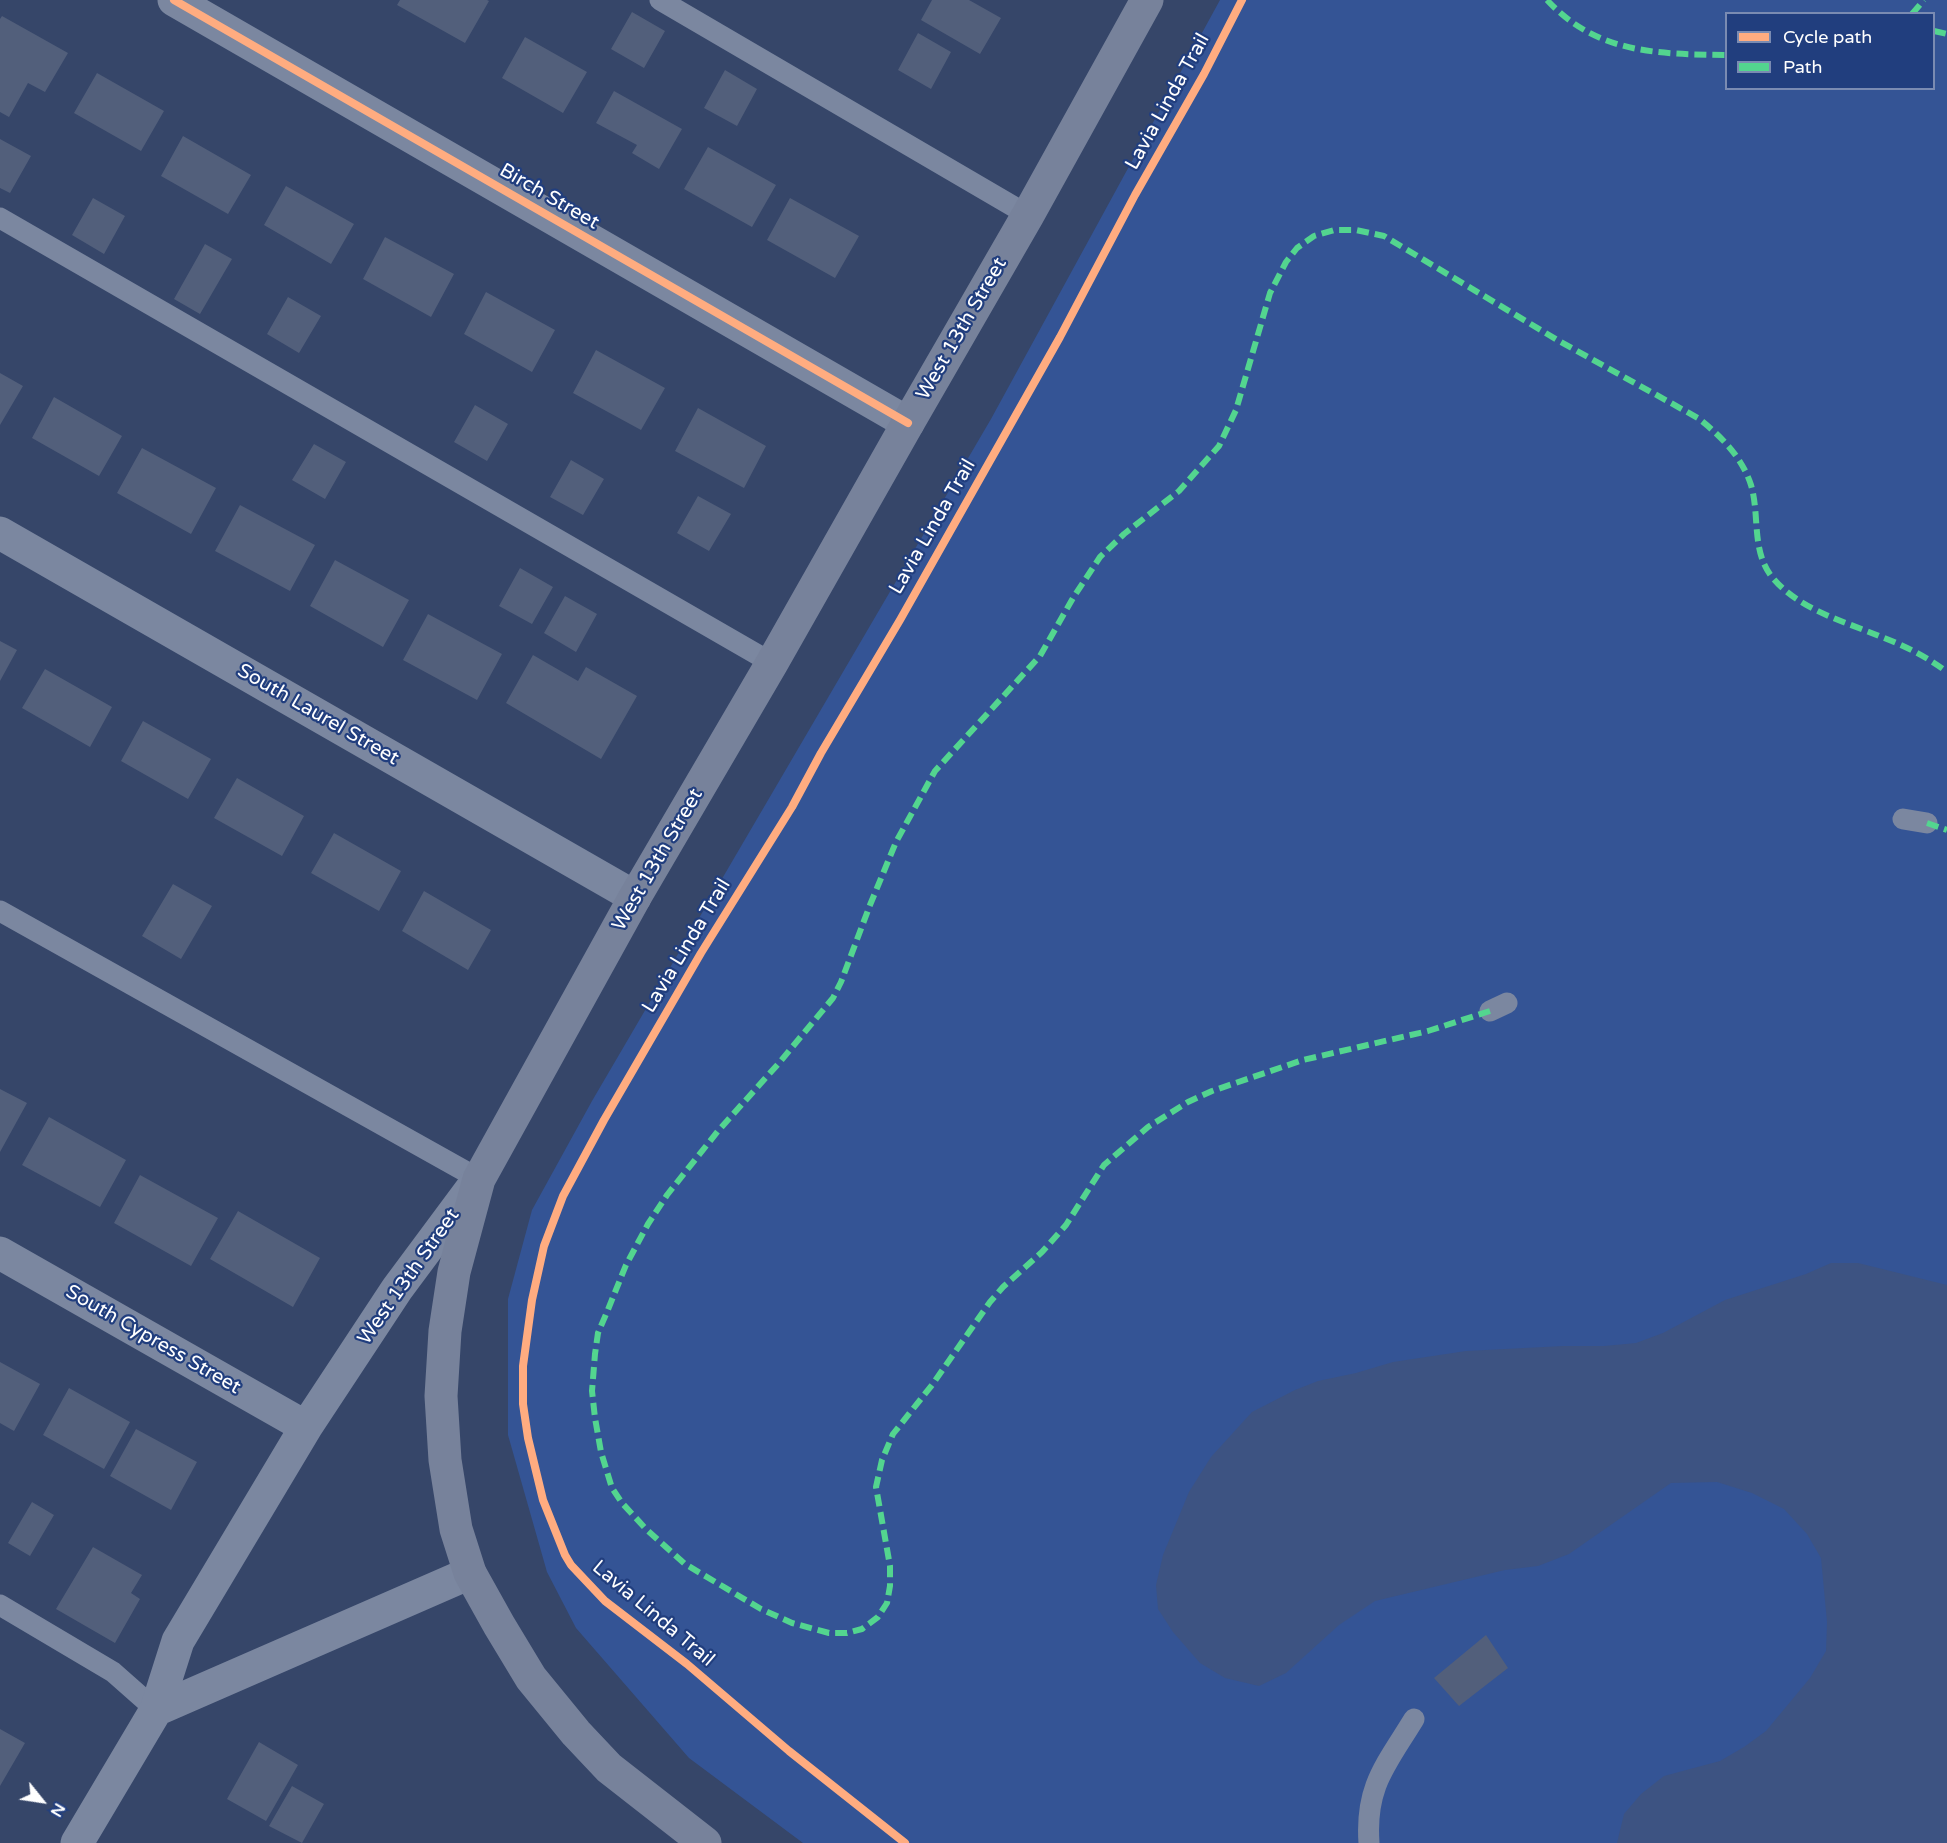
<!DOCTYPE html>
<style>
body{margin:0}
#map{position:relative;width:1947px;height:1843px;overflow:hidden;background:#364669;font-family:"Varela Round",sans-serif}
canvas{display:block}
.legend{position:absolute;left:1725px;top:12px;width:210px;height:78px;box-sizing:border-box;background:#213e7e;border:2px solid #7a8bb2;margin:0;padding:8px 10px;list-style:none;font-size:18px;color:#fff}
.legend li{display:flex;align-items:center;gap:12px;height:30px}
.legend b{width:30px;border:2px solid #7a8bb2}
.north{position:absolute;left:12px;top:1771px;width:60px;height:60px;-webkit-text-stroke:4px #213e7e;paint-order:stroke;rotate:120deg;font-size:16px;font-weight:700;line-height:24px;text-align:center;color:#fff}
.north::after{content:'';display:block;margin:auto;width:21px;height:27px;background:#fff;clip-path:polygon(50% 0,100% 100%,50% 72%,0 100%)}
</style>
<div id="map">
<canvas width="1947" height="1843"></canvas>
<ul class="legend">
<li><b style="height:8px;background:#ffac80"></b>Cycle path</li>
<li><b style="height:8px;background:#53d58f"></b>Path</li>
</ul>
<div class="north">N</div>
</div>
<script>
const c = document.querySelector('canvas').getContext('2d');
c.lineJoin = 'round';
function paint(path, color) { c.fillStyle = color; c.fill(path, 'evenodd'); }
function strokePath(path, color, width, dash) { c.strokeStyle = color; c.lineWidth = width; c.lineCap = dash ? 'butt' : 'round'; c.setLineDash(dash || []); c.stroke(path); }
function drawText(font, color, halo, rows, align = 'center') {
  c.font = font + ' "Varela Round",sans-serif'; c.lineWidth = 4.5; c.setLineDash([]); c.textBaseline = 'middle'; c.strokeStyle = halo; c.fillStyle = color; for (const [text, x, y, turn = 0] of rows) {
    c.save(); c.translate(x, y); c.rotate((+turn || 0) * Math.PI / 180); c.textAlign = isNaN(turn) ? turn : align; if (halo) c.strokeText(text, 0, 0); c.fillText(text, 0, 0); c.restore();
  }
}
paint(new Path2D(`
 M 1220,0 L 1947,0 L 1947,1843 L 803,1843 L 689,1758 L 576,1628 L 547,1572 L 508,1435 L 508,1299 L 532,1210 L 592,1101 L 991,419 ZM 1726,14 L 1934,14 L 1934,88 L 1726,88 Z`), '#345495');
paint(new Path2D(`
 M 1831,1263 L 1858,1263 L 1947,1285 L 1947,1843 L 1617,1843 L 1624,1814 L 1641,1794 L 1664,1776 L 1720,1761 L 1744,1747 L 1766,1731 L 1810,1678 L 1826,1651 L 1827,1622 L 1821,1558 L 1807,1534 L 1784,1509 L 1752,1493 L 1717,1482 L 1671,1483 L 1569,1554 L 1538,1566 L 1505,1570 L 1375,1601 L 1339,1625 L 1286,1673 L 1259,1686 L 1225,1678 L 1200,1663 L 1173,1632 L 1158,1609 L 1156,1585 L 1163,1555 L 1189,1492 L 1211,1457 L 1252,1412 L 1295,1390 L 1318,1381 L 1356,1373 L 1393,1362 L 1466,1351 L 1563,1346 L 1604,1346 L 1636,1343 L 1663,1333 L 1725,1300 L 1806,1274 Z`), '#3d5382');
paint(new Path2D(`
 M 400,0 L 487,0 L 489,1 L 465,43 L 397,5 Z
 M 932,0 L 969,0 L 1001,18 L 980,54 L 921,20 Z
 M 632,12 L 665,31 L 644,68 L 611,49 Z
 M 2,16 L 68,53 L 45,92 L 28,83 L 9,117 L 0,112 L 0,19 Z
 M 918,33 L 951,52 L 931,89 L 898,70 Z
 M 525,37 L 587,72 L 563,113 L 502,78 Z
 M 725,70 L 757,89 L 737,126 L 704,108 Z
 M 97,73 L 164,111 L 141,151 L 74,113 Z
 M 614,91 L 682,129 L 659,169 L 632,153 L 637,145 L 596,123 Z
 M 183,136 L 251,175 L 228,214 L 161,176 Z
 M 0,139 L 31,156 L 10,193 L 0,188 Z
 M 708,147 L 776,185 L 752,227 L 684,189 Z
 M 286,186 L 354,224 L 331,264 L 264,225 Z
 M 93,198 L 125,216 L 104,254 L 72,235 Z
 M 790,198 L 859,236 L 835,278 L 767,240 Z
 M 385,237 L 454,274 L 431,317 L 363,279 Z
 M 205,244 L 232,259 L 200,314 L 174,299 Z
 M 486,292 L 555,330 L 532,372 L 464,334 Z
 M 288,297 L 321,316 L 299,353 L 267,334 Z
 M 596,350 L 665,388 L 641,430 L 573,393 Z
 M 0,373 L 23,386 L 0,425 Z
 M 54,397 L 122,436 L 99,476 L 32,438 Z
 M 475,405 L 508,424 L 487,461 L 454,442 Z
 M 698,408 L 766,446 L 744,488 L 675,451 Z
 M 314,444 L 346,462 L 325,499 L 292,480 Z
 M 142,448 L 216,488 L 191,534 L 117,493 Z
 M 571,460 L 604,479 L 583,515 L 550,497 Z
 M 698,496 L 731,514 L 709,551 L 677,533 Z
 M 240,505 L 315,545 L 290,591 L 215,551 Z
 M 335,560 L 409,600 L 383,647 L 310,606 Z
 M 520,568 L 553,587 L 532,624 L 499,606 Z
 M 565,596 L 597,614 L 576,652 L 544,633 Z
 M 428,614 L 502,654 L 477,700 L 403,660 Z
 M 0,641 L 17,650 L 0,681 Z
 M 533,655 L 578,681 L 586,667 L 637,696 L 601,759 L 506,703 Z
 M 45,669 L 112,707 L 90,747 L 22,708 Z
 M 143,721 L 211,759 L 188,799 L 121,761 Z
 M 237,778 L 304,816 L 282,856 L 214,818 Z
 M 334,833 L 401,871 L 379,911 L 311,873 Z
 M 173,884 L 212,906 L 181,959 L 142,936 Z
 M 424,891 L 491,930 L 468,970 L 402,931 Z
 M 0,1089 L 27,1103 L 0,1152 Z
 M 49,1117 L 126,1160 L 100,1207 L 22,1165 Z
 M 140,1175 L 218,1218 L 191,1266 L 114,1223 Z
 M 238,1211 L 320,1258 L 293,1307 L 210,1259 Z
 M 0,1362 L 40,1384 L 14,1431 L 0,1423 Z
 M 69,1388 L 130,1422 L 104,1469 L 43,1435 Z
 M 136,1429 L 197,1462 L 171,1510 L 110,1476 Z
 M 32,1502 L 54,1515 L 30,1556 L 8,1543 Z
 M 93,1547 L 142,1575 L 131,1593 L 140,1599 L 115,1643 L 56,1609 Z
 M 1486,1635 L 1508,1668 L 1459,1706 L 1434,1678 Z
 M 0,1729 L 25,1743 L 0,1786 Z
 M 259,1742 L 298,1765 L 266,1821 L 227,1799 Z
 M 292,1786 L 324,1804 L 302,1843 L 269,1826 Z`), '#525f7b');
strokePath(new Path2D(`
 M 660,0 L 1028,215
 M 0,218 L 772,663
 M 1903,819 L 1927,823
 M 0,911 L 479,1179
 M 1490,1011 L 1507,1003
 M 0,1605 L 113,1672 L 156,1710
 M 1369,1843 C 1365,1786 1386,1765 1414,1719`), '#7b87a0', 21);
strokePath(new Path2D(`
 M 174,0 L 908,423
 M 0,533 L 635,897
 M 0,1253 L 306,1427
 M 156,1710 L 470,1573
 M 77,1843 L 156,1710 L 178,1641 L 306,1427 L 397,1289 L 478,1180`), '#7b87a0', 33);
strokePath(new Path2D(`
 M 705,1843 L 609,1768 L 576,1733 L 531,1678 L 499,1625 L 470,1573 L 456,1529 L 445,1460 L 441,1396 L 445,1331 L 454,1272 L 479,1179 L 635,897 L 772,663 L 908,423 L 1028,215 L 1147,0`), '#77829b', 33);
strokePath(new Path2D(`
 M 1547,0 C 1597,54 1658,54 1726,55
 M 1912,14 L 1924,0
 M 1934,31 L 1947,34
 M 1927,823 L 1947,830
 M 1490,1011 L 1428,1031 L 1303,1060 L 1212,1091 L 1188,1102 L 1148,1127 L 1104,1165 L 1066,1225 L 1042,1252 L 1003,1287 L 990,1302 L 932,1385 L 893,1434 L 882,1460 L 876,1487 L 890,1566 L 890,1586 L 887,1603 L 878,1617 L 862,1629 L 847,1633 L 829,1633 L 792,1623 L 761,1609 L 685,1564 L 646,1529 L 622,1503 L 612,1488 L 601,1452 L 595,1418 L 592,1391 L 595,1354 L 598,1333 L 607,1312 L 626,1265 L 648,1224 L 667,1195 L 718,1131 L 779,1063 L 833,998 L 841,982 L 870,905 L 896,842 L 935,771 L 1040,656 L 1073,598 L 1100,557 L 1124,534 L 1179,491 L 1219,446 L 1236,410 L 1270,293 L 1286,262 L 1297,248 L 1314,236 L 1334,230 L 1356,230 L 1384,236 L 1559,341 L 1698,418 C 1721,436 1742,457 1751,485 C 1760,515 1751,551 1772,577 C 1798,609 1843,621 1879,636 C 1903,645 1926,656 1947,672`), '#53d58f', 6, [12, 6]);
strokePath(new Path2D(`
 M 174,0 L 908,423
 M 905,1843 L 789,1751 L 687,1664 L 605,1601 L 571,1565 L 565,1555 L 543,1500 L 528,1438 L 523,1404 L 523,1366 L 532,1300 L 544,1246 L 563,1196 L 604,1120 L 701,953 L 792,807 L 821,753 L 900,620 L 1060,337 L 1135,195 L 1204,74 L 1242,0`), '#ffac80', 8);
drawText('20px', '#fff', '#213e7e', [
 ["Lavia Linda Trail",1168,102,-61],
 ["Birch Street",549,197,30],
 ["West 13th Street",962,329,-60],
 ["Lavia Linda Trail",933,527,-60],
 ["South Laurel Street",318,715,30],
 ["West 13th Street",658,860,-60],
 ["Lavia Linda Trail",687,946,-59],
 ["West 13th Street",409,1277,-55],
 ["South Cypress Street",153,1340,30],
 ["Lavia Linda Trail",653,1614,40]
]);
</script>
